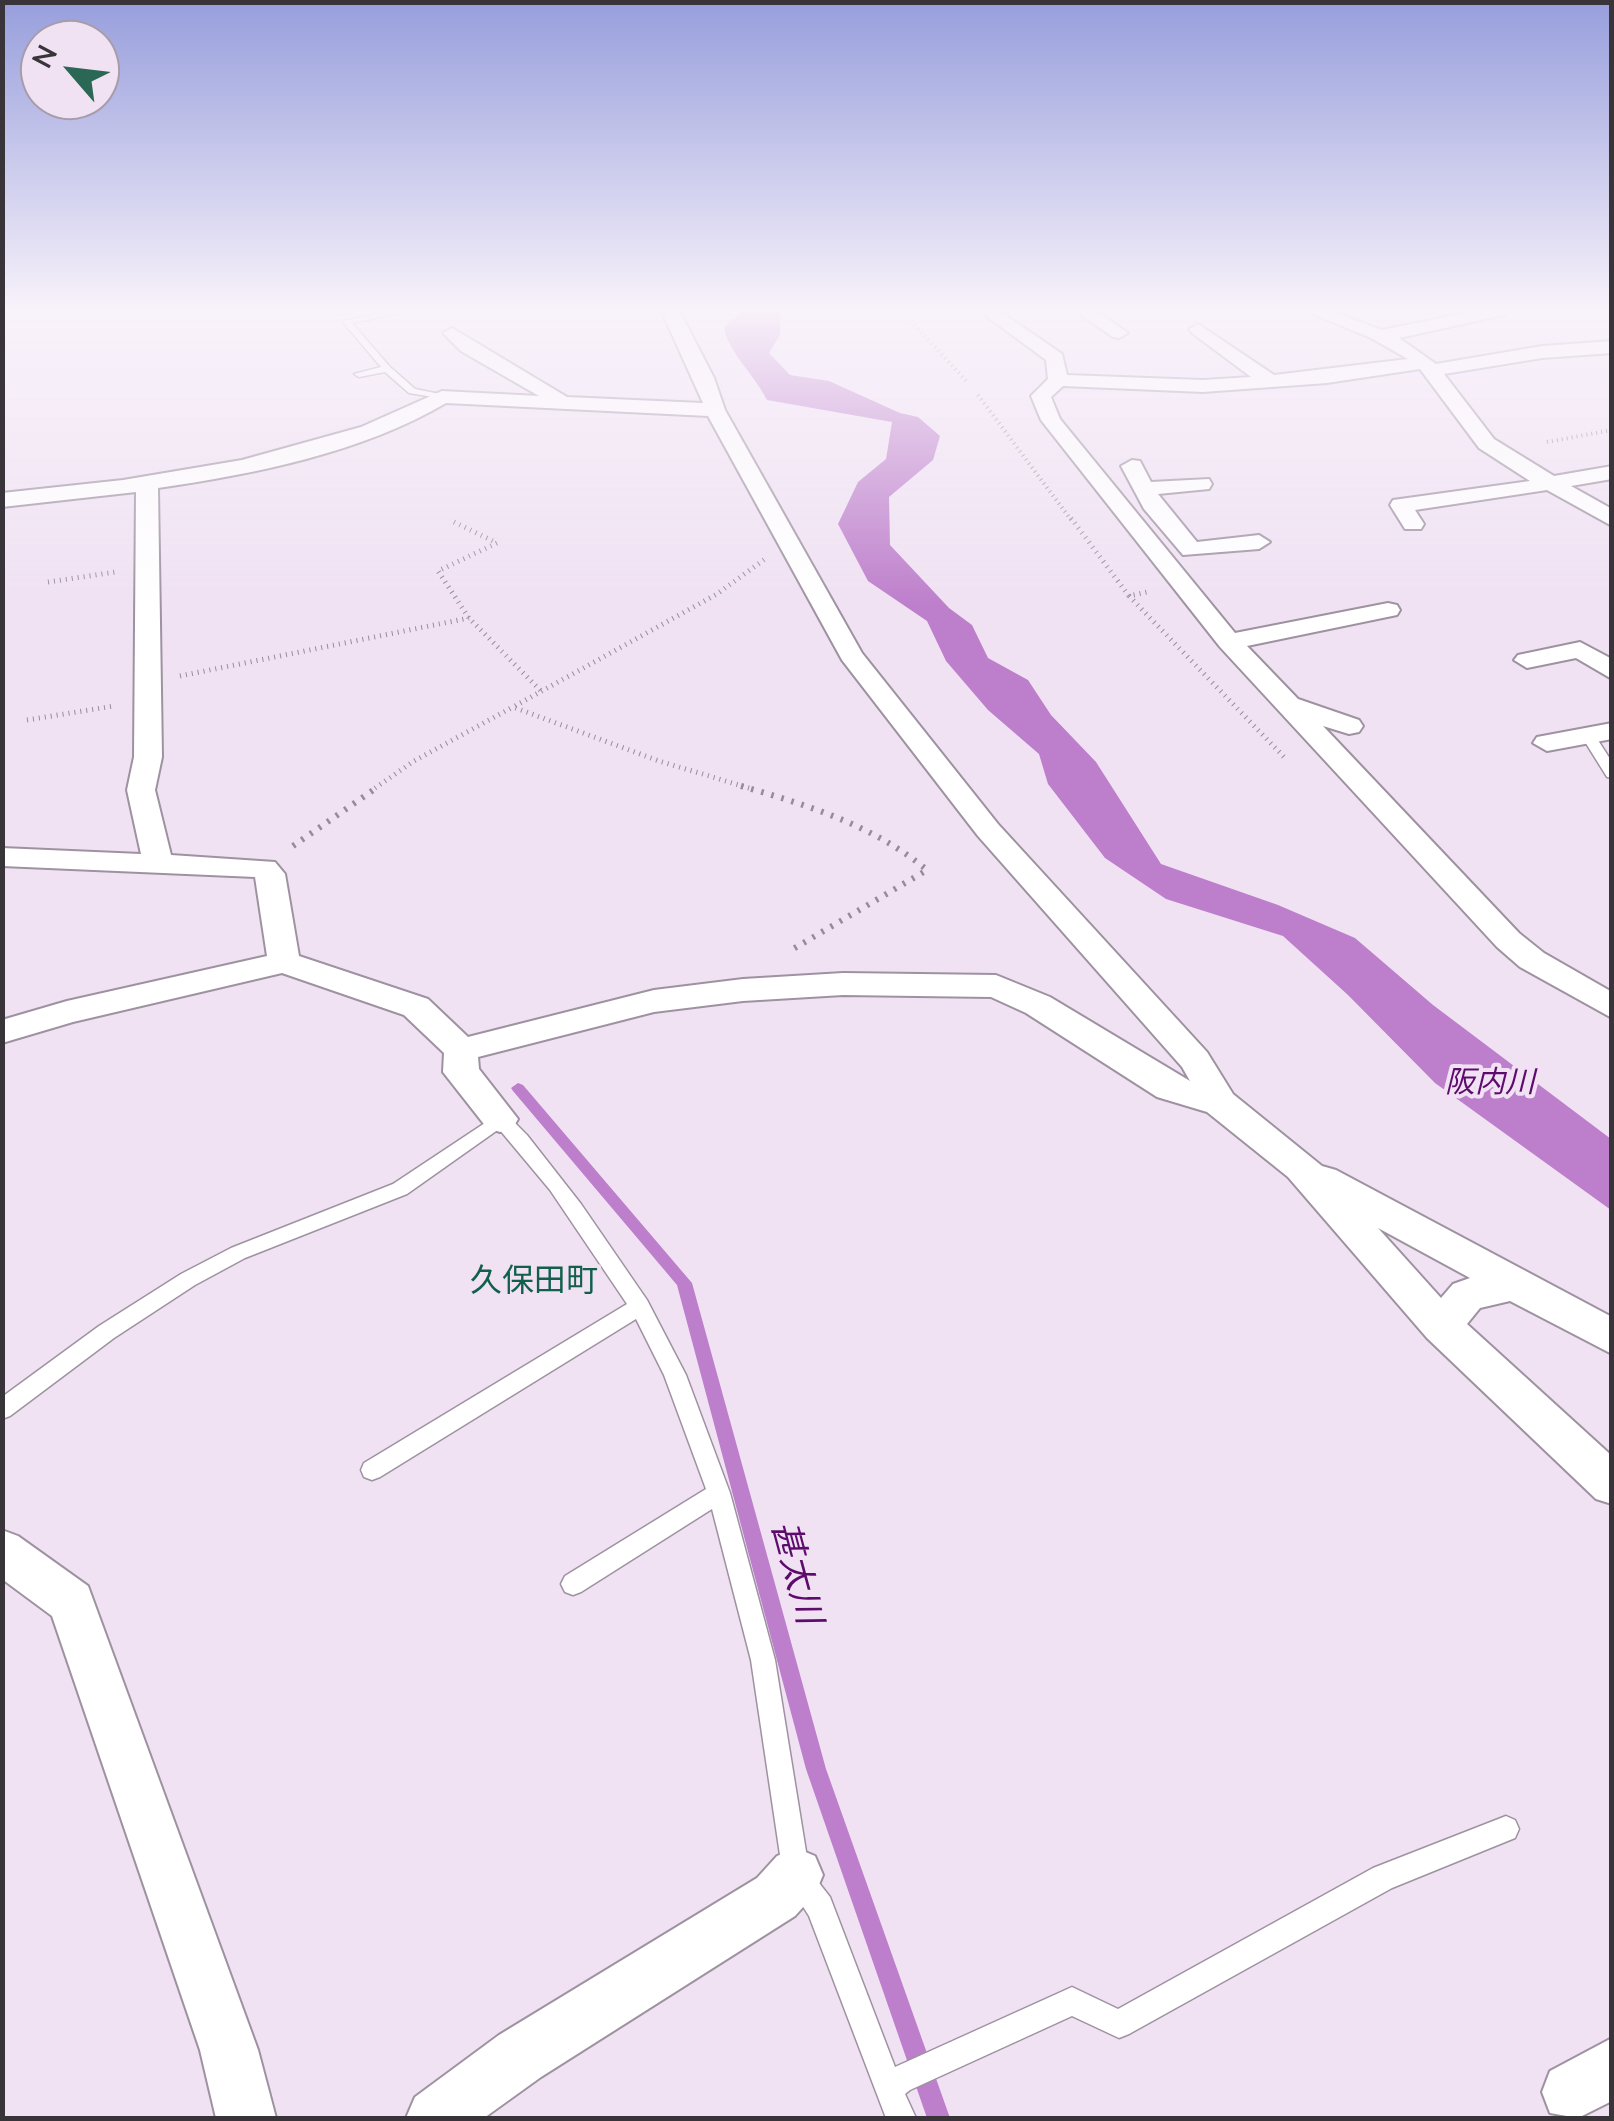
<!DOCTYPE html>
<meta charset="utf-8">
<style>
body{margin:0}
#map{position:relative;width:1614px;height:2121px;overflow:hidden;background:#f0e2f3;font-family:"Nunito Sans",sans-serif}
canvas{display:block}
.frame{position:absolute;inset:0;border:5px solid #39343a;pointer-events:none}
.north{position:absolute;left:20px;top:20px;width:100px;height:100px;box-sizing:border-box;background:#f0e2f3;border:2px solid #a79ca9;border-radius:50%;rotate:298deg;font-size:28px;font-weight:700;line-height:40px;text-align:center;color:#39343a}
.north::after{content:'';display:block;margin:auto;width:35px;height:45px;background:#2a6855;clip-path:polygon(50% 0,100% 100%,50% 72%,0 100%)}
</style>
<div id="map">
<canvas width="1614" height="2121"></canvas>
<div class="frame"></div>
<div class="north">N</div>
</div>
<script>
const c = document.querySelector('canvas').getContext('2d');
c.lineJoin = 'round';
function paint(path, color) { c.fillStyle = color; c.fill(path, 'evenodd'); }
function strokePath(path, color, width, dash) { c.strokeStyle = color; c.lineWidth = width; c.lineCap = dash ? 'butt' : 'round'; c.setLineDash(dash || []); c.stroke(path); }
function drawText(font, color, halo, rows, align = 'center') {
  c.font = font + ' "Nunito Sans","Noto Sans JP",sans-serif'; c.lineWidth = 8; c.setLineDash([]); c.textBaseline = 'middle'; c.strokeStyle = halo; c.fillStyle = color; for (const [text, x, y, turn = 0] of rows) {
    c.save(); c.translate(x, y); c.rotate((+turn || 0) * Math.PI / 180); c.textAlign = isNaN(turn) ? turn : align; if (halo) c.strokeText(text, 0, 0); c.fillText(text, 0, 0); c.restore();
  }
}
paint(new Path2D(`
 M 745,310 L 780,310 L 780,335 L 769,353 L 790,375 L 829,381 L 900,413 L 918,417 L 940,436 L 933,460 L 889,497 L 890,545 L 949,608 L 972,625 L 988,658 L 1028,680 L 1051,715 L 1096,762 L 1161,864 L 1278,905 L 1355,938 L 1433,1005 L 1611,1139 L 1611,1210 L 1435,1083 L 1348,995 L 1283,936 L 1166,899 L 1105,858 L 1048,784 L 1039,754 L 988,710 L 946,661 L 927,621 L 868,581 L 838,524 L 858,482 L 886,459 L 892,422 L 767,400 C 756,377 726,349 724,327 Z`), '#bd7ecb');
paint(new Path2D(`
 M 518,1083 L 523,1085 L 692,1283 L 826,1769 L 950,2118 L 927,2118 L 806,1769 L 677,1285 L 513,1091 L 511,1088 Z`), '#bd7ecb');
const service = new Path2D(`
 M 397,310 L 415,310 L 352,323 L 390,367 L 415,389 L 445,395 L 445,399 L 409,393 L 385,372 L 359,377 L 354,374 L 381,367 L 342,321 Z
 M 1589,733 L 1594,734 L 1612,762 L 1612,778 L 1607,777 L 1582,737 Z
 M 500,1113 L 506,1114 L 527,1135 L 581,1204 L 647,1300 L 686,1375 L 730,1493 L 775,1660 L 809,1870 L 830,1897 L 895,2067 L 1072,1987 L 1118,2009 L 1373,1868 L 1506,1816 L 1515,1820 L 1519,1829 L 1515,1838 L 1392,1888 L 1129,2034 L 1119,2038 L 1072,2016 L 910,2090 L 905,2094 L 916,2118 L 886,2118 L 809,1916 L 783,1875 L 751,1660 L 712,1509 L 581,1592 L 573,1595 L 565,1592 L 561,1584 L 565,1576 L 706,1489 L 664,1375 L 636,1319 L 380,1477 L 372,1480 L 364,1477 L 361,1470 L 364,1463 L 627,1304 L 550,1190 L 499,1129 L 407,1194 L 245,1258 L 195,1285 L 114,1338 L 10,1416 L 2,1419 L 2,1397 L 99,1326 L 181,1274 L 231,1248 L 393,1184 Z`);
const minor = new Path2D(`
 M 661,310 L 679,310 L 714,378 L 725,410 L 862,653 L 998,824 L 1207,1052 L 1233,1094 L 1322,1166 L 1336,1170 L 1612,1317 L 1612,1354 L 1510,1301 L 1480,1308 L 1467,1324 L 1612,1456 L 1612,1504 L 1596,1499 L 1427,1338 L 1288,1177 L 1207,1112 L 1157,1097 L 1026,1013 L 991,997 L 843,995 L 743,1001 L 654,1012 L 478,1057 L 479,1069 L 518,1119 L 513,1128 L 500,1132 L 487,1128 L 443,1072 L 444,1053 L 404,1015 L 282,973 L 73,1022 L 2,1043 L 2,1020 L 67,1001 L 267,956 L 255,877 L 2,866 L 2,848 L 141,854 L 127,790 L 134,757 L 136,492 L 2,507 L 2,493 L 123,480 L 242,460 L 361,427 L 442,391 L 539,396 L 461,351 L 443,333 L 452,328 L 567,397 L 703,403 ZM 446,403 L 708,416 L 842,660 L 978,836 L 1182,1067 L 1190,1081 L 1050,997 L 996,975 L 843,973 L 743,979 L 654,990 L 468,1037 L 428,999 L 299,956 L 285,874 L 275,862 L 171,855 L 155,790 L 162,757 L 158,488 C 254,474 361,453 446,403 ZM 1378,1228 L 1470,1278 L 1453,1284 L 1441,1298 Z
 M 978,310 L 998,310 L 1062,354 L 1067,375 L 1203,380 L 1251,377 L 1192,333 L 1189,329 L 1198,324 L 1274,375 L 1408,359 L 1371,338 L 1303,310 L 1328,310 L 1382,330 L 1480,310 L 1513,310 L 1504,315 L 1399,338 L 1436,364 L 1542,346 L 1612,341 L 1612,353 L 1542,358 L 1444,374 L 1494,439 L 1554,476 L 1612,466 L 1612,479 L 1571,486 L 1612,509 L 1612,526 L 1547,490 L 1415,510 L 1424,524 L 1421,529 L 1405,529 L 1390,505 L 1393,500 L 1530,481 L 1479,448 L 1420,369 L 1327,383 L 1203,392 L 1063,386 L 1051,397 L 1060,419 L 1235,633 L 1388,603 L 1397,605 L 1400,610 L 1397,615 L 1247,646 L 1298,699 L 1359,720 L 1363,726 L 1359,732 L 1349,734 L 1323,726 L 1519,933 L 1544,953 L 1612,992 L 1612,1018 L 1520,967 L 1497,947 L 1220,647 L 1041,420 L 1031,396 L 1048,379 L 1046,360 Z
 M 1074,310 L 1095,310 L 1128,333 L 1119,338 L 1113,337 Z
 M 1132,460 L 1140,461 L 1151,482 L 1209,479 L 1212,484 L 1209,489 L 1158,494 L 1197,542 L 1259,535 L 1270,542 L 1259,549 L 1183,555 L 1144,509 L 1121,466 Z
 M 1580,642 L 1612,659 L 1612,679 L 1576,658 L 1527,668 L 1514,660 L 1518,655 Z
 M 1612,723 L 1612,739 L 1547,751 L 1533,743 L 1537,737 Z
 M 2,1530 L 18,1536 L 88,1586 L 258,2050 L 276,2118 L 216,2118 L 200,2050 L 52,1616 L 2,1579 Z
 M 796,1848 L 815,1856 L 823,1875 L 815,1894 L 795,1916 L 541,2077 L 484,2118 L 406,2118 L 415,2097 L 499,2035 L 757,1878 L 777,1856 Z
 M 1612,2038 L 1612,2101 L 1578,2118 L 1550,2113 L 1542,2092 L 1550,2071 Z`);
strokePath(service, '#9e92a1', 3);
strokePath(minor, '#9e92a1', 4);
strokePath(new Path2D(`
 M 901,310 L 968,383
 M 978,395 L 1072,521
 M 1547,442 L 1612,430`), '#968c98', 4, [1, 4]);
strokePath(new Path2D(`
 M 1071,518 L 1129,596 L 1147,592
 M 454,522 L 497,543 L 438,571 L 469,618 L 541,691
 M 48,582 L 116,572
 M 1129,596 L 1284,757
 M 180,676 L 469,618
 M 27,720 L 114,706
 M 375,788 L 414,761 L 513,707
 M 749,788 L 659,761 L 513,707 L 717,594 L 765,559`), '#968c98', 5, [1, 5]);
strokePath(new Path2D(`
 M 741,786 C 807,805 873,825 927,870 L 788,952
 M 293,846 L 379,786`), '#968c98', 6, [2.5, 8]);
paint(service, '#fff');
paint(minor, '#fff');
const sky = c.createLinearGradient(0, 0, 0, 607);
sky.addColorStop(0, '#979edc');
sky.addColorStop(0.51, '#f8f2fa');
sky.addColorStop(1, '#f8f2fa00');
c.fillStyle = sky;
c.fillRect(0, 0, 1614, 607);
drawText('italic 30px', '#5d0b6d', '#f0e2f3', [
 ["阪内川",1490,1085]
]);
drawText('32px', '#12604b', '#f0e2f3', [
 ["久保田町",534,1283]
]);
drawText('italic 35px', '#5d0b6d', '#f0e2f3', [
 ["甚太川",794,1573,75]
]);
</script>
